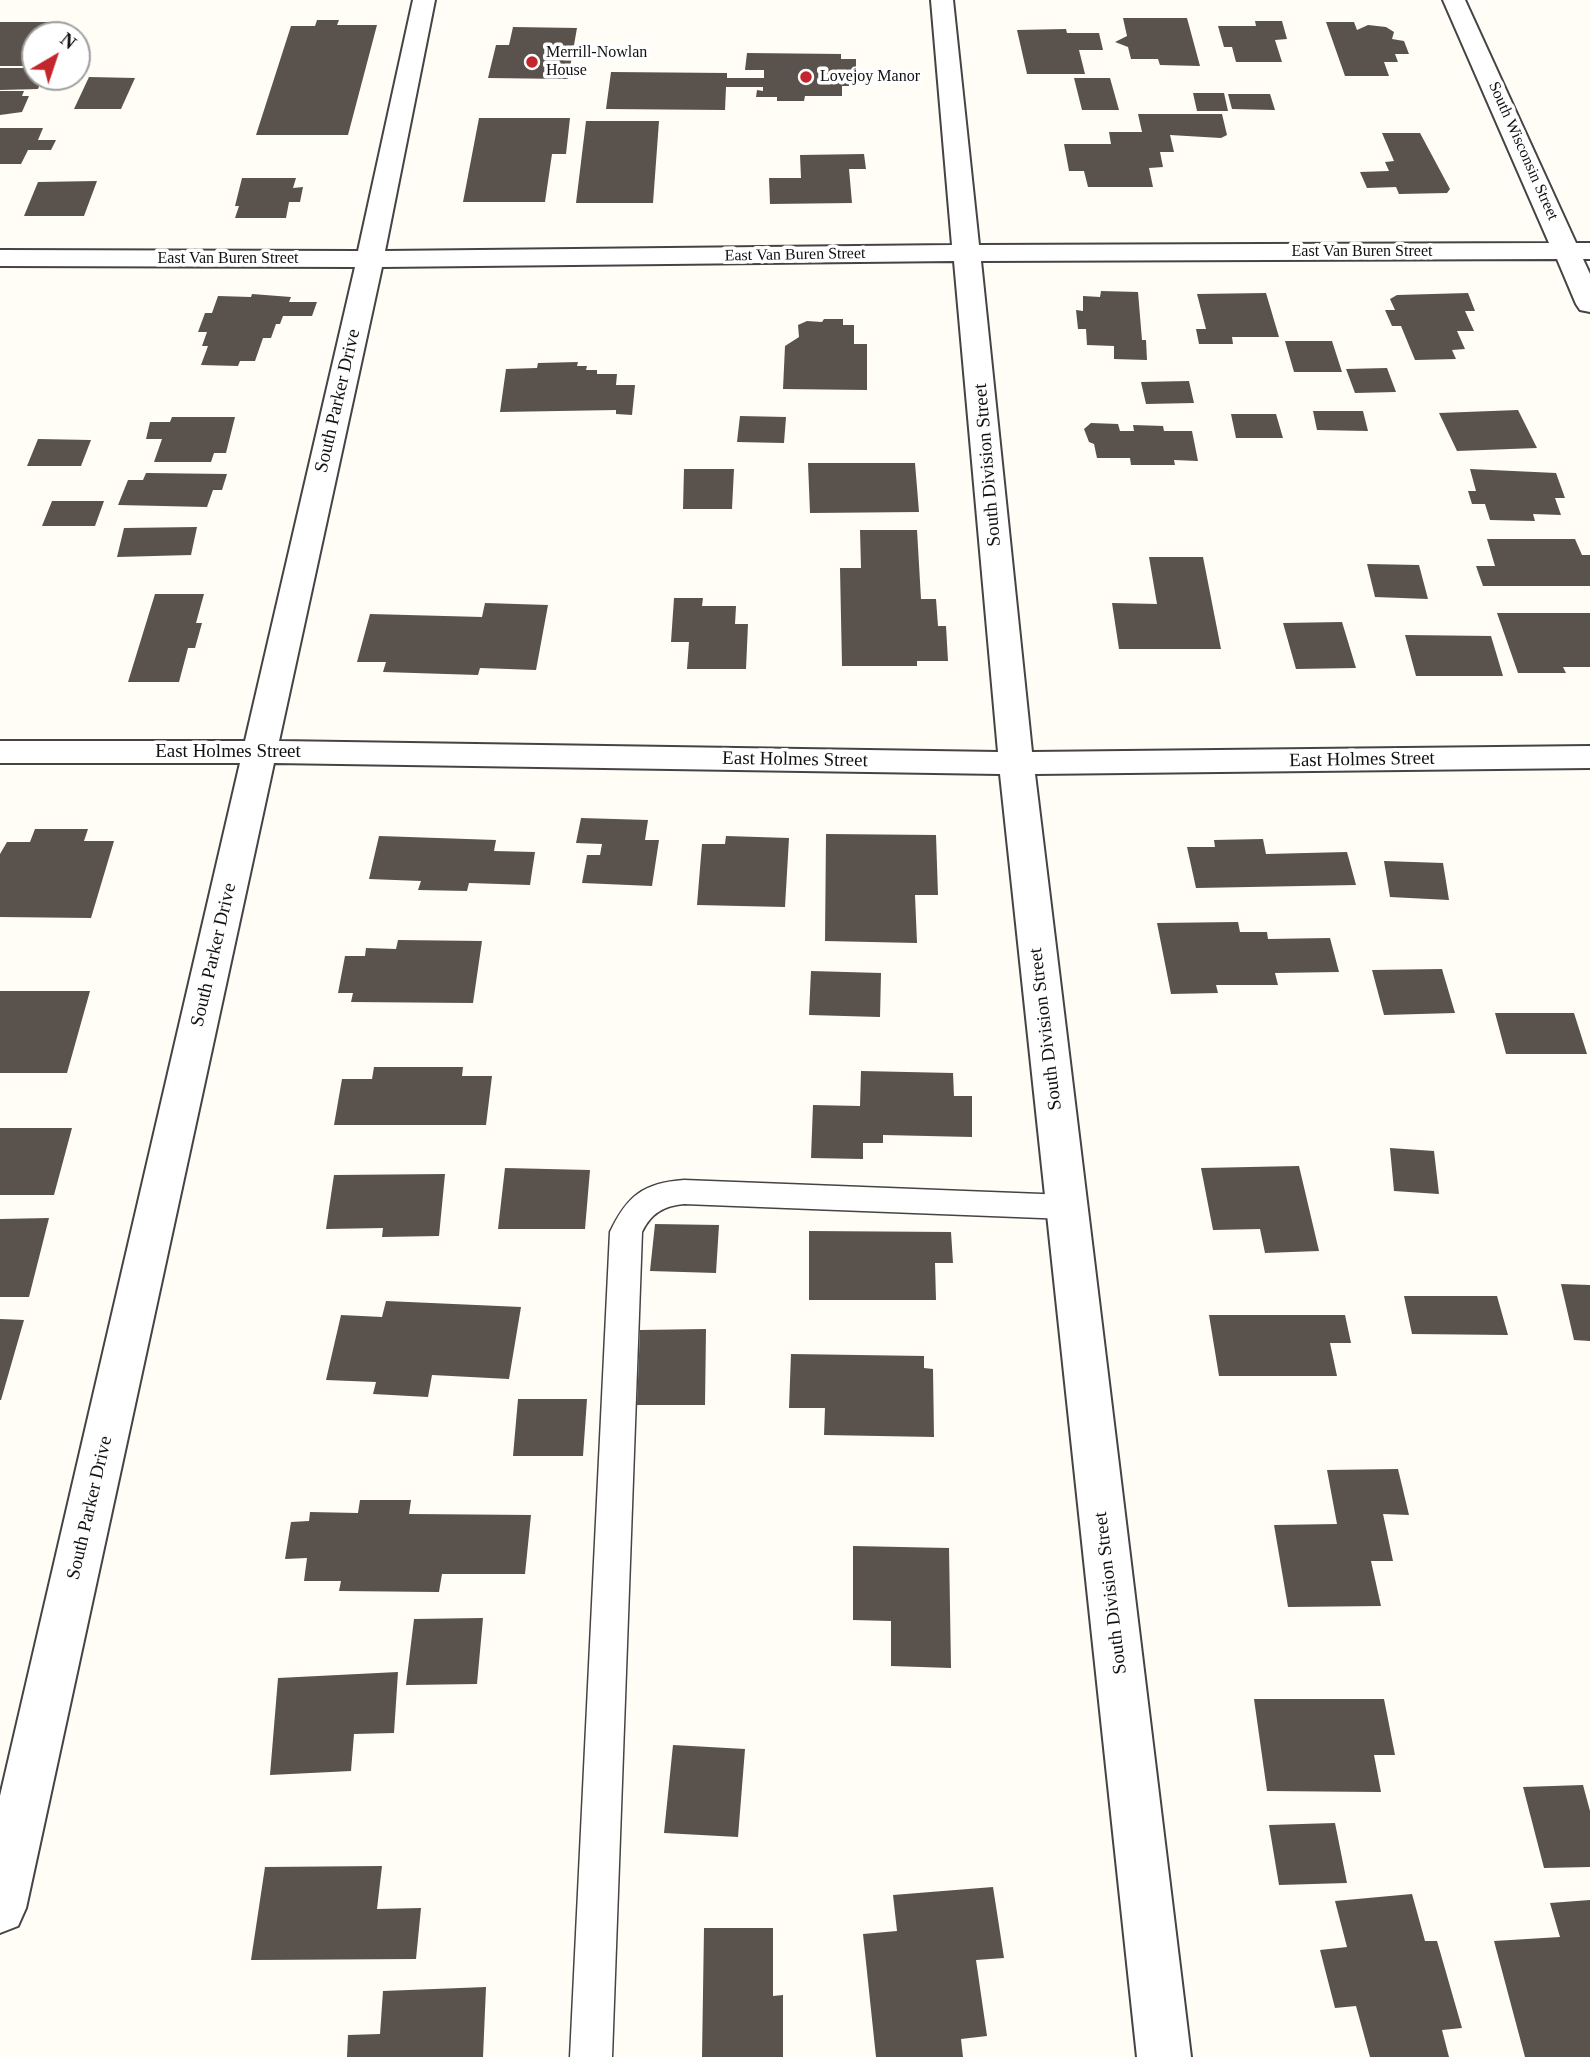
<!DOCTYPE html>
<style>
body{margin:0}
#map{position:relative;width:1590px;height:2057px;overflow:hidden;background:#fffdf5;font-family:"Times New Roman",serif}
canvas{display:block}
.north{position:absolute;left:21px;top:21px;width:70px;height:70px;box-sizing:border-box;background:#fff;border:2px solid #a0a0a0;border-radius:50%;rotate:39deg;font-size:19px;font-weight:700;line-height:28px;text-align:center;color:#111}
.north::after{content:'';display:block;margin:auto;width:24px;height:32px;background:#c4262e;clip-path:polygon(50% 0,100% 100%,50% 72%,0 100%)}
</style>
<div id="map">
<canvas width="1590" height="2057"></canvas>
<div class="north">N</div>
</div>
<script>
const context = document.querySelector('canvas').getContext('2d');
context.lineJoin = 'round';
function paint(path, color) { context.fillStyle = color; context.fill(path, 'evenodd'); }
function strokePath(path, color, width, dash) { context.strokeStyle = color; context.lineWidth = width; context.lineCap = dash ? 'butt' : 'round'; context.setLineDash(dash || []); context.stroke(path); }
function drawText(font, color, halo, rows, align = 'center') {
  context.font = font + ' "Times New Roman",serif'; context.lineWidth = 7; context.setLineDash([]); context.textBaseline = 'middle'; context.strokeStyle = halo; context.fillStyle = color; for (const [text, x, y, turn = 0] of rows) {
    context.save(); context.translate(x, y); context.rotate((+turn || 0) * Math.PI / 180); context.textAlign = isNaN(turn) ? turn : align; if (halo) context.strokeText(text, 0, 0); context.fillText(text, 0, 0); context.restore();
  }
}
paint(new Path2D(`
 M1123,18H1187L1200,66L1160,65L1158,59H1131L1128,47L1115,42L1127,36Z
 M317,20H339L337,25H377L348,135H256L291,26H315Z
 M1255,21H1282L1287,39L1275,40L1282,62H1236L1232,47H1224L1218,26H1256Z
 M0,22H61L55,35H35V66H0Z
 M1326,22H1354L1357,30L1368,25L1386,27L1394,32L1392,39L1404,41L1409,54H1395L1398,62H1384L1389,76H1345Z
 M513,27L577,28L568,79L488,78L496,45H509Z
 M1066,29L1067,33H1099L1103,50H1079L1085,74H1027L1017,30Z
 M747,53L841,54V59H856V76H849V86H842V96H805L804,101H777V97H756L757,90L763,91V87H726L725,110L606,109L611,72L727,73V78H764V70H745Z
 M0,68H35V77H43L38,89L0,90Z
 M89,77L135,78L121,109H74Z
 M1074,78H1110L1119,110H1082Z
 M0,91H24L22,96H29L22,112L0,115Z
 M1193,93H1224L1228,111H1197Z
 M1228,94H1270L1275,110L1232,109Z
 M1138,114H1222L1227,135L1221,138L1170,135L1174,152H1160L1163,167L1149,168L1153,187H1088L1084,171H1069L1064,144H1111L1109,132H1142Z
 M479,118H570L566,154H552L545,202H463Z
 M586,121H659L653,203H576Z
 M0,128H43L38,140H56L51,150H28L21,164H0Z
 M1382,133H1420L1450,189L1447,193L1399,194L1396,187L1367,188L1360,172L1389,171L1385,162L1394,161Z
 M864,154L866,169H849L852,203L770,204L769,178H801L800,155Z
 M242,178H296L293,188L303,187L300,202H289L286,218H235L239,206H235Z
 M97,181L84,216H24L38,182Z
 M1101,291L1138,292L1142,340H1146L1147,360L1114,359V346L1087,345L1086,329H1078L1076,310L1083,311V296L1100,297Z
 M1266,293L1279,337H1232L1233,344H1199L1196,329H1206L1197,294Z
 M1468,293L1475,311H1465L1474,331H1457L1465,349L1452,350L1456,359L1415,360L1401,326H1392L1385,310H1395L1390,299L1397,295Z
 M252,294L291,297L289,302H317L312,316H283L280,324H276L271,338H263L255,361H240L238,366L201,365L208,346H202L207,332H198L205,313H212L218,296L251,297Z
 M824,319H843V325H854V344H867V390L783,389L785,346L799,337L798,325L807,321L822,322Z
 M1285,341H1332L1342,372H1294Z
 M578,362L577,366H587L586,370H597V374H617L616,385H635L632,415L616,414V410L500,412L506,369L537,368L538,363Z
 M1387,368L1396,392L1355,393L1346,369Z
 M1189,381L1194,403L1146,404L1141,382Z
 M1518,410L1537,448L1457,451L1439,413Z
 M1313,411H1363L1368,431L1317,430Z
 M1231,414H1276L1283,438H1236Z
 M740,416L786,417L784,443L737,442Z
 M172,417H235L226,453H214L211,462H154L162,439H146L150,422H170Z
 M1091,423L1118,424L1120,431H1134L1133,425L1163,426L1164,431H1192L1198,461L1174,460L1175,465H1131L1130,458H1097L1094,444L1089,442L1084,429Z
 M38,439L91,440L81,466H27Z
 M808,463H915L919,512L810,513Z
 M684,469H734L732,509H683Z
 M1470,469L1556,473L1565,498H1555L1561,515L1533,514L1535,521L1490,520L1485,504H1472L1468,491H1476Z
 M146,473L227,474L222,490H213L207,507L118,505L128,480H143Z
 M52,501H104L95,526H42Z
 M197,527L191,555L117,557L124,528Z
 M860,530H917L921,599H936L938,626H946L948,661H917V666H842L840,568H861Z
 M1487,539H1575L1582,555H1590V586H1483L1476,566H1495Z
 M1149,557H1203L1221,649H1119L1112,603L1157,604Z
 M1367,564L1419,565L1428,599L1375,597Z
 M155,594H204L196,623H202L195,648H188L179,682H128Z
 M674,598H703L702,606H736L735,624H748L746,669H687L689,642H671Z
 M485,603L548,605L536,670L480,668L478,675L383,672L386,662H357L370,614L482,617Z
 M1497,613H1590V667H1563L1566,673H1518Z
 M1342,622L1356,668L1296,669L1283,623Z
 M1405,635L1491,636L1503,676H1416Z
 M581,818L648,820L645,840H659L652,886L582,883L587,855H600L602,844L576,843Z
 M35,829H88L84,841H114L91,918L0,917V854L7,842H30Z
 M826,834L936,835L938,895H915L917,943L825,941Z
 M379,836L496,840L494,851L535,852L530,885L469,883L467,891L418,890L421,881L369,879Z
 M726,836L789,838L785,907L697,905L702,844H725Z
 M1263,839L1266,854L1347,852L1356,885L1196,888L1187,847H1215L1214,840Z
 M1384,861L1443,863L1449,900L1390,897Z
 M1238,922L1240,932H1267L1268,939L1330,938L1339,972L1275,973L1278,985H1216L1218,993L1171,994L1157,923Z
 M398,940L482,941L473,1003L351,1002L353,993H338L345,956H365L366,948L396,949Z
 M1442,969L1455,1013L1384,1015L1372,970Z
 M811,971L881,973L880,1017L809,1015Z
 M0,991H90L67,1073H0Z
 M1495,1013H1574L1587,1054H1506Z
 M374,1067H463L462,1076H492L486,1125H334L342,1079H372Z
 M861,1071L953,1073L954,1096H972V1137L883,1135V1143H863V1159L811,1158L813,1105L860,1106Z
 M0,1128H72L54,1195H0Z
 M1390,1148L1434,1151L1439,1194L1394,1191Z
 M1299,1166L1319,1251L1265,1253L1260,1229L1213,1230L1201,1168Z
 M505,1168L590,1170L585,1229H498Z
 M445,1174L439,1236L382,1237L383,1228L326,1229L334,1175Z
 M49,1218L29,1297H0V1219Z
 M655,1224L719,1225L716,1273L650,1271Z
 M809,1231L951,1232L953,1263H935L936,1300H809Z
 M1561,1284L1590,1285V1341L1574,1340Z
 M1404,1296H1497L1508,1335L1412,1334Z
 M386,1301L521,1307L509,1379L432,1375L428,1397L373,1394L376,1382L326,1380L341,1315L382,1317Z
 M1209,1315H1345L1351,1343H1330L1337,1376H1219Z
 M0,1319L24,1320L1,1400H0Z
 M706,1329L705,1405H637L640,1330Z
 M791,1354L924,1356V1368L933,1369L934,1437L824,1435L825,1408H789Z
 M518,1399H587L583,1456H513Z
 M1398,1469L1409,1515L1383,1514L1393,1561H1371L1381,1606L1288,1607L1274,1525L1337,1524L1327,1470Z
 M360,1500H411L409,1514L531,1515L525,1574H442L439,1592L339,1591L341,1581H304L307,1558L285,1559L291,1522L309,1521L310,1512L358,1513Z
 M853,1546L949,1548L951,1668L891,1666V1621L853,1620Z
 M483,1618L477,1684L406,1685L414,1619Z
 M398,1672L394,1733L354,1734L351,1771L270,1775L278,1678Z
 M1254,1699H1384L1395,1755H1374L1381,1792L1267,1791Z
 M673,1745L745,1749L738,1837L664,1833Z
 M1583,1785L1590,1811V1867L1544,1868L1523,1787Z
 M1335,1823L1347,1883L1279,1885L1269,1825Z
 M382,1866L377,1909L421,1908L416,1959L251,1960L265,1867Z
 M993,1887L1004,1958L976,1960L987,2036L961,2039L963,2057H876L863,1934L897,1931L893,1895Z
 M1412,1894L1425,1941H1437L1462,2028L1442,2030L1449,2057H1370L1356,2006L1335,2008L1320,1950L1347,1947L1335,1901Z
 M1590,1900V2057H1525L1494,1941L1560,1937L1550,1903Z
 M704,1928H773V1996L783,1995V2057H702Z
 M486,1987L483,2057H347L348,2035L380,2034L383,1991Z`), '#5a524d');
const service = new Path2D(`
 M684,1180L1067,1195L1078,1198L1083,1207L1078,1216L1067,1219L684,1204C664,1206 651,1213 642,1232L612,2057H570L610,1232C627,1196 643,1183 684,1180Z`);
const minor = new Path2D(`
 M413,0H435L385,251L952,245L931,0H953L979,245L1549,243L1443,0H1465L1576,243H1590V259H1583L1590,274V312L1580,310L1576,304L1557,259L981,261L1032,752L1590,746V768L1035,774L1191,2057H1137L1000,774L274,763L26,1908L18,1926L0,1933V1796L240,763H0V741H245L355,267L0,266V250L358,251ZM954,261L998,752L279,741L382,267Z`);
strokePath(service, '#444', 3);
strokePath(minor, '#444', 4);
paint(service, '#fff');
paint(minor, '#fff');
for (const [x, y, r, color] of [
 [532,62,7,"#c4262e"],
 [806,77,7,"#c4262e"]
]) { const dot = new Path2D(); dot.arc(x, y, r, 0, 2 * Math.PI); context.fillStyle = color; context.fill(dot); strokePath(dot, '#fff', 2.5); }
drawText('16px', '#111', '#fff', [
 ["Merrill-Nowlan",546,53],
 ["House",546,71],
 ["Lovejoy Manor",820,77]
], 'left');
drawText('16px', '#111', '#fff', [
 ["South Wisconsin Street",1523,151,66],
 ["East Van Buren Street",1362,252],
 ["East Van Buren Street",795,255,-1],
 ["East Van Buren Street",228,259]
]);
drawText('19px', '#111', '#fff', [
 ["South Parker Drive",338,401,-77],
 ["South Division Street",988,465,-95],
 ["East Holmes Street",228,752],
 ["East Holmes Street",795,760,1],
 ["East Holmes Street",1362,760,-1],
 ["South Parker Drive",214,955,-77],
 ["South Division Street",1046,1029,-97],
 ["South Parker Drive",90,1508,-77],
 ["South Division Street",1111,1593,-97]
]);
</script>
